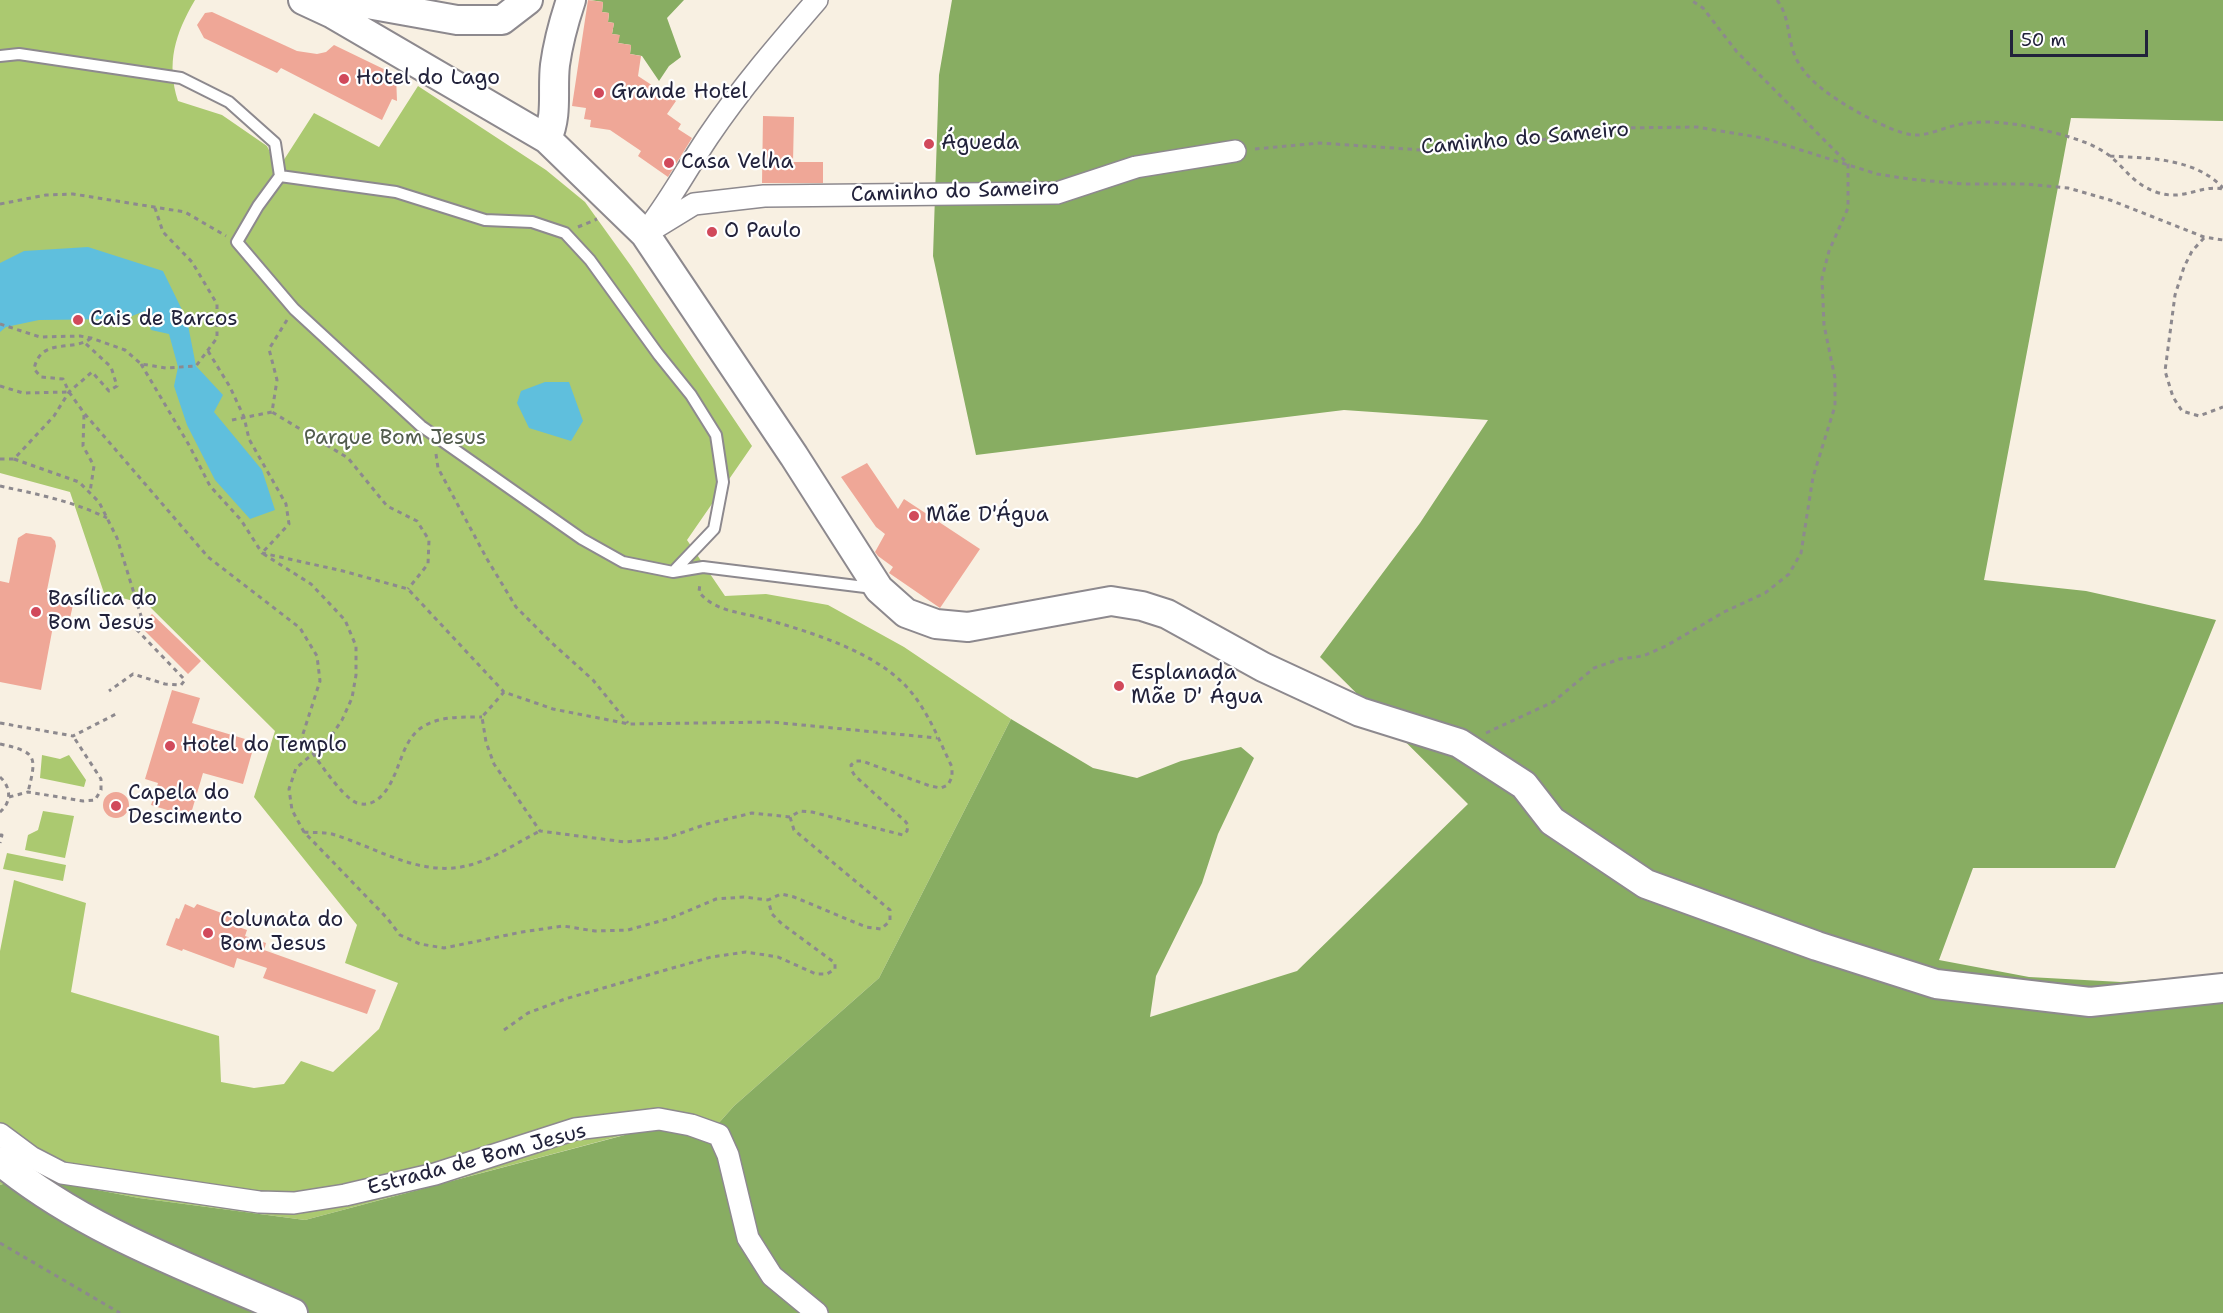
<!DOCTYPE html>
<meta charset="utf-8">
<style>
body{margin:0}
#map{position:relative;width:2223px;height:1313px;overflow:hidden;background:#f8f0e2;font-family:"Shantell Sans",sans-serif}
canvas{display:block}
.scale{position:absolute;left:2010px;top:30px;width:138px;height:27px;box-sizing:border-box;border:3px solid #22223b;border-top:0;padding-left:8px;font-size:18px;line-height:21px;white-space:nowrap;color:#22223b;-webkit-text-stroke:4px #fff;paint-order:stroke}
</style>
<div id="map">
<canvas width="2223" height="1313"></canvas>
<div class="scale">50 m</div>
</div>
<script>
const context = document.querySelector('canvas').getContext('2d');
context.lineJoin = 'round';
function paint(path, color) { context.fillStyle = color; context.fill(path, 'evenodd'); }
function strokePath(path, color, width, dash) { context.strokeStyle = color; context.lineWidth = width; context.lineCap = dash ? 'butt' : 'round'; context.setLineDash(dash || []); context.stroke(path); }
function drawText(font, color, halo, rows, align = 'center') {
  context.font = font + ' "Shantell Sans",sans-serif'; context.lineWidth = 4.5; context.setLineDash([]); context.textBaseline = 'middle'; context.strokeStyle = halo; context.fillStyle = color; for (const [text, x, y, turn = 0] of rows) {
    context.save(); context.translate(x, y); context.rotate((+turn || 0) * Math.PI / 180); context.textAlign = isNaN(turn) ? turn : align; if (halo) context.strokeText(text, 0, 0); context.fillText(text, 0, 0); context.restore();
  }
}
paint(new Path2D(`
 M0,0H195C175,34 166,63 178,101L222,115L267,146L278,169L314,113L379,147L418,86L546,170L585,202L631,266L752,446L687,540L725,596L766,594L828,605L904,647L1011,719L879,978L734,1106L708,1135L650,1128L305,1220L139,1198L77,1186L34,1173L0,1185V951L14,880L86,903L71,992L219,1036L221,1082L254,1088L284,1084L301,1061L333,1072L379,1029L398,983L345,963L357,925L254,797L275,731L148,605L104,593L70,492L0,473Z
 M42,755L60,759L69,755L86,780L84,787L40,778Z
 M43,811L74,816L65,858L25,850L28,835L38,830Z
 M7,853L66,865L63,881L3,869Z`), '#abc970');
paint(new Path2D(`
 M590,0H684L667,18L681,57L669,66L659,81L642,56L630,54L631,45L618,43L619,35L612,34L614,23L608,22L609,13L602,12L603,2Z
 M952,0H2223V121L2071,118L1984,580L2086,591L2216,620L2115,868H1973L1939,960L2029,977L2121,982L2223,974V1313H0V1185L34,1173L77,1186L139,1198L305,1220L651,1128L708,1135L734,1106L879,978L1011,719L1093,768L1137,778L1181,761L1241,747L1254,758L1218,834L1202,883L1156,976L1150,1017L1297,971L1468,804L1320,657L1420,523L1488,420L1344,410L976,455L933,256L939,75Z`), '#88ad62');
paint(new Path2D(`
 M88,247L163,271L187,320L196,366L223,395L214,412L262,470L275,510L250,519L215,480L187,425L174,386L178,367L169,334L151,330L145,311L124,319L39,320L6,327L0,332V263L24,251Z
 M545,382H569L583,421L571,441L529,428L517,403L521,391Z`), '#5fbfdd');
paint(new Path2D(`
 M588,0L603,2L602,12L609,13L608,22L614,23L612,34L620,35L618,43L631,45L630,54L641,56L638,76L676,101L667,114L681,124L678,129L692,138L668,177L638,156L641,151L610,130L590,127L591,120L584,119L586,108L572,106Z
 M212,12L297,51L317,54L326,52L334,45L396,75L397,101L392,99L382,120L281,68L277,73L204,38L197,25L205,13Z
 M763,116L794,117L793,162H823V183H762Z
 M867,463L898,509L904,499L980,549L940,608L889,573L893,567L878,556L875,552L885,534L876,527L841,477Z
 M26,533L51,537L55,541L56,546L47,590L60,593L59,596L68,598L73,605L70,618L63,623L54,621L41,690L0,682V581L9,583L18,538Z
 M152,614L201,661L188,674L140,626Z
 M172,690L200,698L192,723L255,742L243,784L203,773L190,817L151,805L158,783L145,779Z
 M103 805a13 13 0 1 1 26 0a13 13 0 1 1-26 0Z
 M185,904L194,908L197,904L238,919L236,926L247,930L245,936L266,943L264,950L376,990L367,1014L263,978L267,968L237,958L234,968L183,949L182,951L166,945L176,918L179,919Z`), '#efa797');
const service = new Path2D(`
 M0,56L19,54L181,78L229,102L275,143L280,176L258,206L237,242L294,309L421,426L582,539L623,562L673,572L703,567L873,588
 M280,176L396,192L485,220L532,222L565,233L590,260L658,354L691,395L716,435L723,482L714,529L673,572`);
const minor = new Path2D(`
 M650,226C672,197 688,167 708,137C741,88 779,44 817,0
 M645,234L694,204L764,196L1057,193L1136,167L1235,151
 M0,1134L31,1157L62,1173L259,1202L294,1203L345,1195L435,1174L575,1129L659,1119L691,1125L719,1135L728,1155L748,1238L772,1276L817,1313`);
const secondary = new Path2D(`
 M303,0L331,13L547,139L645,234L794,456L879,589L906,613L936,624L968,627L1111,601L1142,606L1167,614L1263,667L1360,712L1459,743L1524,785L1552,821L1646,884L1817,946L1936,984L2090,1002L2223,988
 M331,13L341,3H362L457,20H502L528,0
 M547,139C558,114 552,91 555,65C558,43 564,21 571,0
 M0,1161C85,1231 193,1269 293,1313`);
strokePath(service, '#8d898e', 14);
strokePath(minor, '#8d898e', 24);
strokePath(secondary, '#8d898e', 32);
strokePath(new Path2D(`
 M1777,0C1790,17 1787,37 1795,56C1800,68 1810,79 1820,87C1837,102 1891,133 1913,135C1928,136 1942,128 1957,125C1984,119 2016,123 2043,130C2064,135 2092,142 2110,156C2128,171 2132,183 2156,192C2184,202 2200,184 2223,189
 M1255,149L1320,143L1436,151L1533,141L1620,128L1697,127L1763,138L1877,174L1909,179L1963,184H2025L2068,188L2110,200L2204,237L2223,240
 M2110,156C2147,158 2196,158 2223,188
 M0,204L46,195L73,194L185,212L226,236
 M578,227L597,219
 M2204,238L2192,251L2184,267L2175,295L2165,371L2173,397L2182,411L2199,416L2223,407
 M287,320L269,349L277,380L272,412L348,458L387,506L417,521L429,540L428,564L408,589
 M0,324L40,337L80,336L91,338L125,350L141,364L166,368L196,366L217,338V304L192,262L163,232L155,208
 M91,338C73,353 41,336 34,369L41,377L63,379L69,392L84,413L208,557L300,628L317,656L320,681L302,737C312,752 341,797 357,803C376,809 388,790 394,776C401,761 404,744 417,731C434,716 460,717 482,717
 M208,351L230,387L244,417L249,439L286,504L289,524L262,553L311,584L345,620L356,646V675L352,698L342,720L327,742L296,768L289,789L292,810L304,832L387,918L400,935L420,944L444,948L522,932L563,926L595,931L628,930L671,918L716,899L744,897L768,900
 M141,364L189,445L210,486L241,520L262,553L343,571L408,589L504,692
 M0,386L23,393L69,392
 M84,415L83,446L94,466L90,492
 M232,420L272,412
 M436,454L438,468L487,559L516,607L552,643L593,680L628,723
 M0,459H14L54,416L69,392L92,372L109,391L117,386L111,367L85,343
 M14,459L79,482L99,502L117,538L141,616L136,622L137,630L185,680L181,685L165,684L133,674L109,691
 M0,486C36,494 73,501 107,518
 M0,723L73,736L118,713
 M1486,733L1553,702L1594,668L1620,659L1643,656L1666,646L1724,612L1765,593L1789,574L1801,553L1813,477L1835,406V378L1824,325L1822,278L1829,251L1848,208V164L1737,52L1703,8L1691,0
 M0,744C37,752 37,756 28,792
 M0,777C11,787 12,802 0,812
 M9,797L28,792L83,801L95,800L101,790V779L73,736
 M790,817L752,813L707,824L666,838L625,842L540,831L494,764L486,742L482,717L504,692L553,709L629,724L771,722L937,738
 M304,832C313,833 323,832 332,834C373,846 416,875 461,867C490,862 514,844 540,831
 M0,835H2L0,843
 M504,1030L528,1013L565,999L711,957L746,952L778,957L816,974H827L835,969V963L782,924L772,914L768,900L781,894L794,897L866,927L881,929L890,921V910L794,830L790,817L800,811L812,812L903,835L907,831L908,825L905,821L855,776L852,771L851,765L856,761H862L930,786L941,788L948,785L952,777V767C938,738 926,706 903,683C868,649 807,631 761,618C739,612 714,611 699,592L700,583
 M0,1243L120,1313`), '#8d898e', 3, [4.5, 4.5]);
strokePath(service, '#fff', 10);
strokePath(minor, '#fff', 21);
strokePath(secondary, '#fff', 28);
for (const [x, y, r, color] of [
 [344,79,6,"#d1495b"],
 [599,93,6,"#d1495b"],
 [929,144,6,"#d1495b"],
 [669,163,6,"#d1495b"],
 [712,232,6,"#d1495b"],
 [78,320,6,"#d1495b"],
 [914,516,6,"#d1495b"],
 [36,612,6,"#d1495b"],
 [1119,686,6,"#d1495b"],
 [170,746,6,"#d1495b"],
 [116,806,6,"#d1495b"],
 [208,933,6,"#d1495b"]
]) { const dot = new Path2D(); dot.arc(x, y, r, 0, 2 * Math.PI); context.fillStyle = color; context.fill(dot); strokePath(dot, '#fff', 2); }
drawText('21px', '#22223b', '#fff', [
 ["Hotel do Lago",356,79],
 ["Grande Hotel",611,93],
 ["Águeda",941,144],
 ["Casa Velha",681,163],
 ["O Paulo",724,232],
 ["Cais de Barcos",90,320],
 ["Mãe D'Água",926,516],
 ["Basílica do",48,600],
 ["Bom Jesus",48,624],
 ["Esplanada",1131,674],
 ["Mãe D' Água",1131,698],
 ["Hotel do Templo",182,746],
 ["Capela do",128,794],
 ["Descimento",128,818],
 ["Colunata do",220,921],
 ["Bom Jesus",220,945]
], 'left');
drawText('21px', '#22223b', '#fff', [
 ["Caminho do Sameiro",1525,139,-5],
 ["Caminho do Sameiro",955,192,-2],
 ["Estrada de Bom Jesus",477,1160,-15]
]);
drawText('21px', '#525c4e', '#fff', [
 ["Parque Bom Jesus",395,439]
]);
</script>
